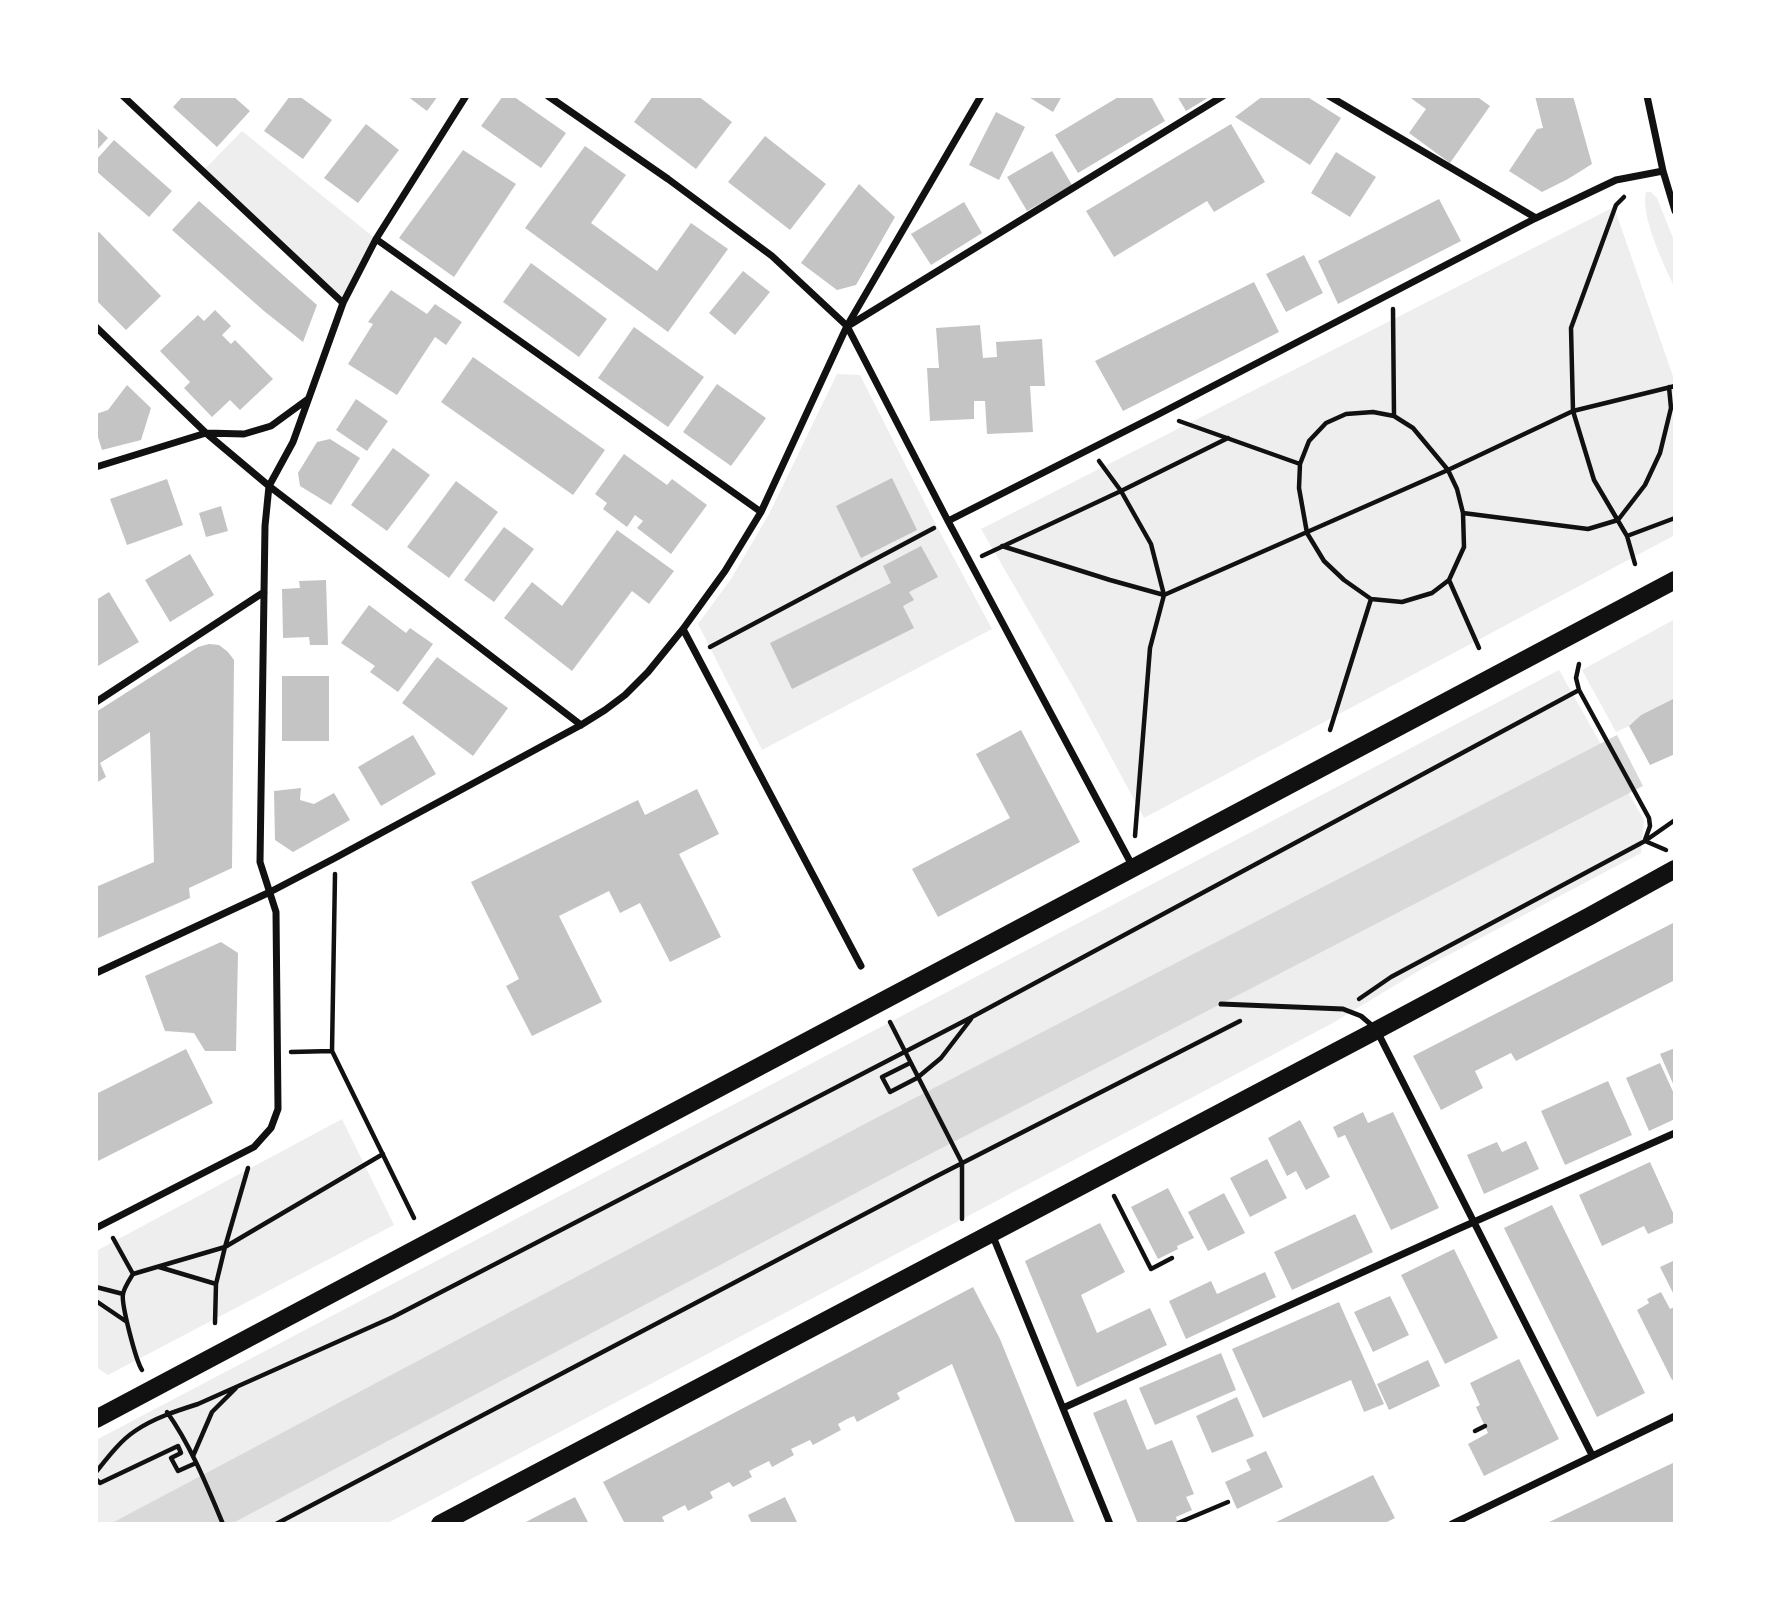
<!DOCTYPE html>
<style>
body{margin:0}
#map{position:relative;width:1771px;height:1620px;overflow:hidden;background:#fff;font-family:"Source Sans 3",sans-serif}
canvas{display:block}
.frame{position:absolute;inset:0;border:98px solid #fff;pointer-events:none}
</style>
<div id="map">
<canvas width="1771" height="1620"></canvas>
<div class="frame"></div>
</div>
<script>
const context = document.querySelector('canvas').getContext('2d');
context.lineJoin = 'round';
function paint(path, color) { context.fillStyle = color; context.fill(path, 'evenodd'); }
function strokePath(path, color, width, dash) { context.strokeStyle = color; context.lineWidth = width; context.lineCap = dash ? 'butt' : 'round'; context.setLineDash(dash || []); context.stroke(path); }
paint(new Path2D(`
 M242,131L376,239L343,303L203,171Z
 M1646,192H1651L1657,198L1675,243V288C1664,266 1640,215 1646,192Z
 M1614,207L1675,382V535L1144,818L1076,692L981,529Z
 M837,374L860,375L934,521L992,629L762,750L698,624L731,579L769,514Z
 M1675,619V698L1641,715L1629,726L1616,732L1582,670Z
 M1559,670L1644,820L1641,853L1422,969L1331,1024L386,1524H96V1440Z
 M342,1119L394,1225L108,1375L96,1367V1251Z`), '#eee');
paint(new Path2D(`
 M1617,735L1643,786L905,1167L231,1524H110L878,1117Z`), '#d9d9d9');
paint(new Path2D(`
 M183,96H233L250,111L217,147L173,107Z
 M290,96H299L332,120L303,159L264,131Z
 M407,96H438L427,111Z
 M503,96H513L566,133L541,168L481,126Z
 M653,96H698L732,122L696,169L634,122Z
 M1027,96H1062L1053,112Z
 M1120,96H1151L1165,121L1078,173L1055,135Z
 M1177,96H1211L1186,111Z
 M1263,96H1306L1341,118L1310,165L1235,117Z
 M1408,96H1476L1490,106L1450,163L1409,133L1426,109Z
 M1535,96H1573L1592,164L1568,179L1542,192L1509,171L1537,129L1543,128Z
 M996,112L1025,127L999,180L969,165Z
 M366,124L399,150L358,203L324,178Z
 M1231,124L1265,182L1214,212L1207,201L1114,257L1086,211Z
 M96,127L108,138L96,151Z
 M765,136L826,184L790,230L728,182Z
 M114,140L172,191L149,217L96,171V160Z
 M585,146L626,175L591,223L657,271L691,223L728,249L668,332L525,228Z
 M463,150L516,184L454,277L399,238Z
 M1052,151L1072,185L1027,211L1007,177Z
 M1336,152L1376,177L1350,217L1311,193Z
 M859,184L895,217L856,285L837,290L801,263Z
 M1439,199L1461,241L1338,304L1318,261Z
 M199,201L317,305L303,342L264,311L172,230Z
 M964,202L982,233L931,265L911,234Z
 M99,232L161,296L126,330L96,300V234Z
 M1304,255L1323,293L1286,312L1266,274Z
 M531,263L607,319L579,357L503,302Z
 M743,271L770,292L735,335L709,313Z
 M1254,282L1279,332L1123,411L1095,361Z
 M391,290L427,314L435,304L462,322L446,345L435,337L397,395L348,364L373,324L368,322Z
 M215,310L231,326L222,335L231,344L235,340L273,379L240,410L230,400L212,417L184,388L190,382L160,351L198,315L204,321Z
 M980,325L983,358L997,357L996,342L1042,339L1045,386H1030L1033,432L987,434L985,401H974V419L930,421L927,368H939L936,328Z
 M634,327L704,377L668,427L598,378Z
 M473,357L605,450L573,495L441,402Z
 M717,384L766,418L731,466L683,432Z
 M127,385L151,408L141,440L102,450L96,431V414L108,410Z
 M356,399L388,421L367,451L336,430Z
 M330,439L360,458L331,505L300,486L298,473L317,442Z
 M393,448L430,475L387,531L351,505Z
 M624,454L667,485L672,479L707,505L671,554L637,528L643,521L635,515L627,527L603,509L607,503L595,494Z
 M892,478L917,530L861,558L836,506Z
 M167,479L183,525L127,545L110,499Z
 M456,481L498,512L449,578L407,547Z
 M221,506L228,531L206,537L199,513Z
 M504,527L534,549L494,602L464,580Z
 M617,530L674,571L649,604L632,591L572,671L504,618L532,582L562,606Z
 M921,546L938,577L909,592L914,600L903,606L914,628L792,689L770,643L891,583L883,566Z
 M190,554L214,595L170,622L145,580Z
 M326,580L328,645H310L309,637L283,638L282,589L300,588L299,581Z
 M109,592L139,642L98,666L96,600Z
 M369,605L406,633L410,628L433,644L398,692L370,672L375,666L341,643Z
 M209,644L219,645L228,652L234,660L232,868L189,888L190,898L96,939V887L154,862L150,732L100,763L106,777L96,783V712L198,647Z
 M437,657L508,708L473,756L402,703Z
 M282,676H329V741H282Z
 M1675,698V754L1650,765L1629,726L1641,715Z
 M1021,730L1080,842L938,917L912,869L1010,818L976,754Z
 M413,735L436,774L381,806L358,767Z
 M301,788L300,800L314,804L334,793L350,820L293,852L275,840L274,791Z
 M697,789L719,834L679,854L721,937L670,962L640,903L620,913L609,891L559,916L602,1002L532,1036L506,986L519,979L471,882L638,800L645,815Z
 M1675,922V980L1516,1061L1511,1053L1475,1071L1483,1088L1441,1110L1413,1056Z
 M221,942L238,953L236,1051H205L194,1033L165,1031L145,976Z
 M1675,1048V1088L1660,1054Z
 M186,1049L213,1103L98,1161L96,1158V1094Z
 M1660,1063L1675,1096V1119L1649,1131L1626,1078Z
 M1608,1081L1632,1135L1565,1165L1541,1111Z
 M1363,1112L1368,1123L1393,1112L1439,1208L1391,1230L1345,1135L1338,1138L1333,1127Z
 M1300,1120L1330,1177L1306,1190L1296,1171L1287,1176L1268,1138Z
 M1526,1141L1539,1169L1484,1194L1467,1155L1497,1142L1502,1152Z
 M1267,1159L1287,1198L1250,1217L1230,1178Z
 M1650,1162L1675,1217V1222L1648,1234L1644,1226L1602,1246L1579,1195Z
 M1168,1188L1194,1238L1177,1246L1178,1249L1158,1259L1131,1207Z
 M1224,1193L1245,1233L1208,1251L1188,1212Z
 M1552,1205L1645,1393L1597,1417L1504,1228Z
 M1355,1214L1373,1252L1292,1290L1274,1252Z
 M1100,1223L1125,1272L1081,1295L1097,1333L1150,1308L1167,1345L1077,1387L1025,1261Z
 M1454,1249L1498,1338L1445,1364L1401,1275Z
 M1675,1260V1297L1660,1267Z
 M1265,1272L1276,1297L1186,1339L1169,1301L1211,1281L1217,1294Z
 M973,1287L1000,1339L1075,1524H1016L952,1364L897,1393L900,1399L857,1422L854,1416L847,1419L838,1424L841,1430L813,1445L810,1440L791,1449L794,1455L772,1467L769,1461L749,1471L752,1477L733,1487L729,1482L710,1492L713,1498L688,1511L685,1505L662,1517L665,1523L663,1524H625L603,1482Z
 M1661,1292L1670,1309L1674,1307L1675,1309V1379L1672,1380L1637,1310L1649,1303L1647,1299Z
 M1390,1296L1409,1335L1373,1352L1354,1312Z
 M1339,1302L1384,1404L1364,1412L1351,1380L1263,1418L1232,1349Z
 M1221,1353L1236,1390L1155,1425L1139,1388Z
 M1519,1359L1559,1439L1484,1476L1468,1444L1488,1433L1476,1407L1480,1405L1470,1383Z
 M1428,1360L1440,1386L1389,1410L1377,1384Z
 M1237,1397L1254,1436L1212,1453L1196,1416Z
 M1126,1399L1147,1450L1172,1440L1194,1494L1186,1497L1192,1510L1176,1517L1178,1524H1138L1093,1413Z
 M1266,1451L1283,1487L1237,1509L1225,1482L1251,1470L1246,1460Z
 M1675,1462V1524H1545L1639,1479Z
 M1373,1475L1395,1518L1383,1524H1272Z
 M575,1497L589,1524H522L547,1511Z
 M785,1497L798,1524H752L748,1515Z`), '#c4c4c4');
strokePath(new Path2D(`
 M1624,197L1616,205L1571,328L1573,411L1594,480L1627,536L1635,564
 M1393,309L1394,416
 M1373,412L1394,416L1413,428L1448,470L1457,489L1463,513L1464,547L1449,580L1432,593L1402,602L1371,599L1344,580L1324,561L1307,533L1299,488L1300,464L1309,441L1326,423L1346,414Z
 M1179,421L1300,464
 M1099,461L1121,491L1151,544L1164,595L1150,648L1135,836
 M1463,513L1588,529L1618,520L1645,485L1660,453L1671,408L1669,387
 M1627,536L1675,518
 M1002,546L1110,580L1164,595L1448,470L1573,411L1675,386
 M982,556L1121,491L1228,438
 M1449,580L1479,648
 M710,647L934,528
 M1579,664L1576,678L1579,690L1649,818L1650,826L1645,840
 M1330,730L1371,599
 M1645,841L1666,850
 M335,874L332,1051L414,1218
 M1359,999L1391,977L1645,841L1675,820
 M890,1022L962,1163V1219
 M291,1052L332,1051
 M910,1063L882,1077L890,1092L917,1078L941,1058L971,1019
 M1114,1196L1151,1269L1172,1258
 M113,1238L133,1274
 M159,1267L216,1284
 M96,1287L123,1294
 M96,1301L127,1322
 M215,1323L216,1284L225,1247L248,1168
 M142,1370C136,1361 121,1304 123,1294C124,1288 130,1279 133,1274L225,1247L383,1154
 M167,1412C191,1446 207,1486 223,1524
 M1475,1431L1485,1426
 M193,1456L212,1412L236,1388
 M96,1472C108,1457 120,1441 135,1431C154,1418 176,1411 198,1404L393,1317L972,1017L1579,690
 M96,1479L100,1483L178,1446L181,1453L171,1458L178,1471L196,1463
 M1178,1523L1228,1502
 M276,1524L933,1178L1240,1021`), '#111', 4.5);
strokePath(new Path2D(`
 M1221,1004L1343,1009L1361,1016L1375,1028`), '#111', 5);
strokePath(new Path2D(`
 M123,96L343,303
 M548,96L668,179L772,256L847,326L948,521L1133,867
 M1329,96L1536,218
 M1647,96L1663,171L1675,211
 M376,239L761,512
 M848,326L1223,96
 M96,327L206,433L269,486L581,725
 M96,467L206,433L244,434L271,426L308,399
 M948,521L1159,414L1536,218L1616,180L1663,171
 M683,629L861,966
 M96,702L264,592
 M96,973L270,892L335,858L581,725L605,710L625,695L648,672L683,629L725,571L761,512L847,326L981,96
 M1377,1031L1592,1455
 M96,1228L254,1147L271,1128L278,1109L276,912L260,862L265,526L269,486L293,442L343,303L376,239L466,96
 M992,1234L1110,1524
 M1063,1408L1458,1229L1675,1133
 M1452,1524L1675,1416`), '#111', 7);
strokePath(new Path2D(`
 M96,1419L1675,580
 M440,1524L1377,1030L1590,916L1675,869`), '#111', 18);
</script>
